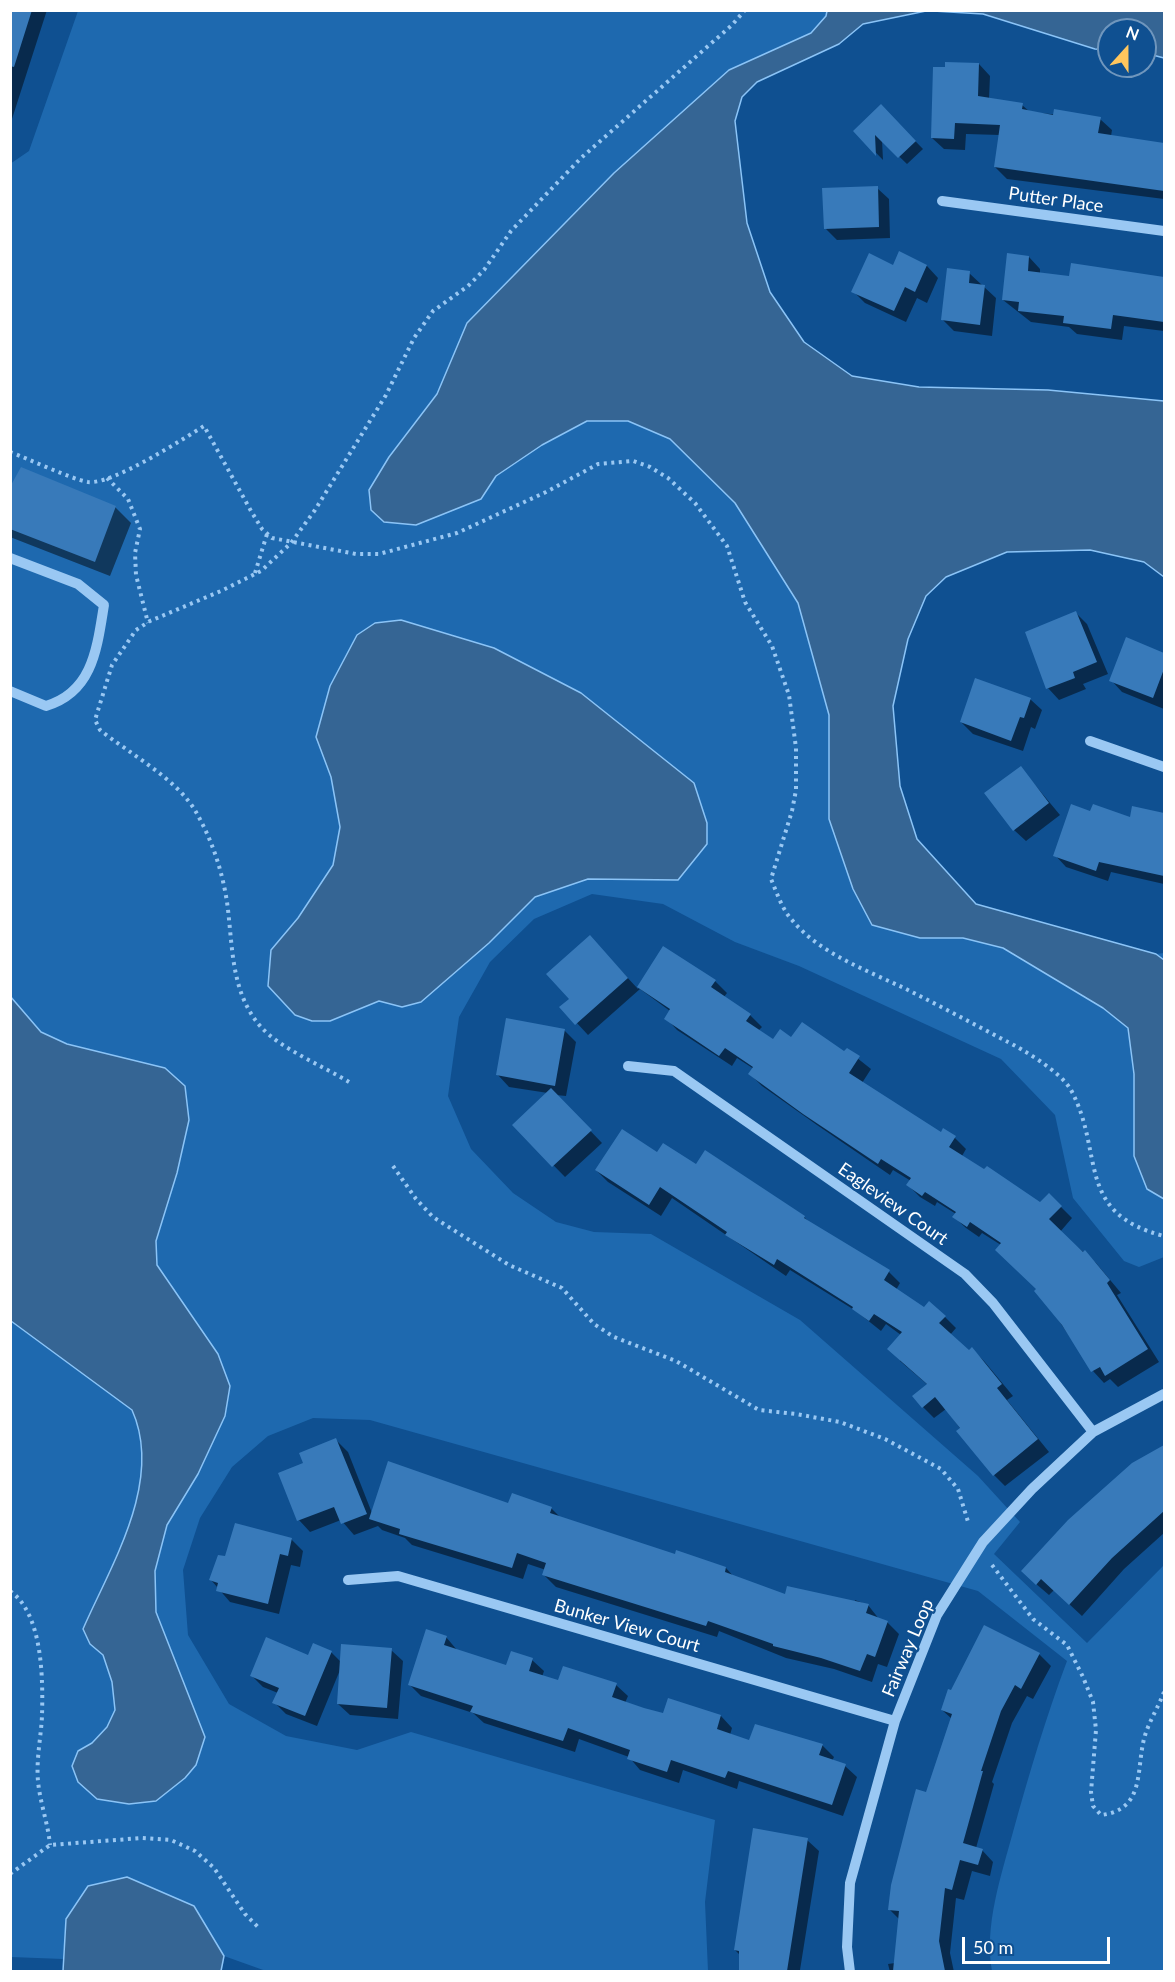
<!DOCTYPE html>
<style>
body{margin:0}
#map{position:relative;width:1175px;height:1982px;overflow:hidden;background:#0f5091;font-family:Lato,sans-serif}
canvas{display:block}
.frame{position:absolute;inset:0;border:12px solid #fff;pointer-events:none}
.north{position:absolute;left:1097px;top:18px;width:60px;height:60px;box-sizing:border-box;background:#0f5091;border:2px solid #6f96bd;border-radius:50%;rotate:21deg;font-size:16px;font-weight:700;line-height:24px;text-align:center;color:#fff}
.north::after{content:'';display:block;margin:auto;width:21px;height:27px;background:#ffc65d;clip-path:polygon(50% 0,100% 100%,50% 72%,0 100%)}
.scale{position:absolute;left:962px;top:1937px;width:148px;height:27px;box-sizing:border-box;border:3px solid #fff;border-top:0;padding-left:8px;font-size:18px;line-height:21px;white-space:nowrap;color:#fff;-webkit-text-stroke:4px #0f5091;paint-order:stroke}
</style>
<div id="map">
<canvas width="1175" height="1982"></canvas>
<div class="frame"></div>
<div class="north">N</div>
<div class="scale">50 m</div>
</div>
<script>
const context = document.querySelector('canvas').getContext('2d');
context.lineJoin = 'round';
function paint(path, color) { context.fillStyle = color; context.fill(path, 'evenodd'); }
function strokePath(path, color, width, dash) { context.strokeStyle = color; context.lineWidth = width; context.lineCap = dash ? 'butt' : 'round'; context.setLineDash(dash || []); context.stroke(path); }
function drawText(font, color, halo, rows, align = 'center') {
  context.font = font + ' Lato,sans-serif'; context.lineWidth = 4.5; context.setLineDash([]); context.textBaseline = 'middle'; context.strokeStyle = halo; context.fillStyle = color; for (const [text, x, y, turn = 0] of rows) {
    context.save(); context.translate(x, y); context.rotate((+turn || 0) * Math.PI / 180); context.textAlign = isNaN(turn) ? turn : align; if (halo) context.strokeText(text, 0, 0); context.fillText(text, 0, 0); context.restore();
  }
}
paint(new Path2D(`
 M78,11H926L863,24L839,44L757,82L742,97L735,121L747,223L770,292L803,342L852,376L919,387L1048,390L1164,401V577L1144,562L1090,550L1007,552L946,577L926,596L908,639L893,706L900,786L917,839L976,904L1156,954L1164,953V1257L1139,1267L1124,1261L1073,1198L1055,1115L1001,1059L799,966L735,942L663,904L592,894L534,919L490,962L459,1017L448,1096L471,1149L513,1193L556,1222L594,1232L651,1234L800,1320L978,1476L1020,1522L994,1554L1087,1643L1164,1565V1971H992C984,1926 1001,1876 1013,1832C1029,1774 1046,1717 1067,1661L978,1591L370,1420L313,1418L268,1436L232,1467L200,1518L183,1570L188,1635L229,1704L286,1736L357,1750L411,1732L715,1820L705,1902L708,1971H266L224,1956L194,1906L66,1919L63,1959L11,1957L10,164L29,151Z`), '#1e69af');
const water = new Path2D(`
 M827,11H926L863,24L839,44L757,82L742,97L735,121L747,223L770,292L804,342L852,376L919,387L1048,390L1164,401V577L1144,562L1090,550L1007,552L946,577L926,596L908,639L893,706L900,786L917,839L976,904L1156,954L1164,960V1199L1147,1189L1134,1156V1074L1128,1028L1103,1008L1003,948L963,938H920L872,925L853,889L829,819V715L798,603L735,503L670,439L628,421H587L542,445L496,476L481,499L416,525L384,522L371,510L369,490L389,457L437,394L467,323L614,173L729,70L811,33L826,16Z
 M933,11H1164V58L1145,53V30H1109V50L1095,49L983,14Z
 M401,620L494,648L581,693L694,783L707,823V844L678,880L588,879L535,897L489,943L421,1002L402,1007L379,1001L330,1021H312L295,1015L268,986L271,950L298,918L333,865L340,827L331,777L316,737L330,686L357,635L375,623Z
 M10,996L41,1032L67,1044L165,1068L185,1086L189,1120L177,1173L156,1241L157,1265L218,1354L230,1386L225,1416L198,1474L167,1525L155,1571L156,1612L205,1737L196,1765L185,1778L156,1801L129,1804L97,1799L78,1782L72,1766L78,1751L92,1743L107,1727L115,1710L112,1682L103,1655L90,1644L83,1629C111,1565 164,1481 132,1410L11,1321Z
 M127,1877L194,1906L224,1956L221,1971H63L66,1919L88,1886Z`);
paint(water, '#356594');
strokePath(water, '#8bc4f7', 1.5);
paint(new Path2D(`
 M10,10H47L11,122Z
 M979,64L990,76L989,99L1022,105L1030,112L1100,119L1112,130L1111,136L1164,144V138V199L1007,179L995,167L1000,135L966,134L965,150L944,149L932,138Z
 M881,106L923,149L907,164L882,140L883,160L855,131Z
 M877,188L889,199L890,238L837,240L826,229Z
 M1029,257L1040,269V274L1070,278L1072,265L1164,278V331L1124,326L1122,340L1077,334L1069,327L1031,322L1003,300Z
 M927,266L938,278L927,303L917,298L906,322L865,303L853,291L894,267Z
 M969,273L996,298L992,336L954,331L943,320Z
 M10,484L115,507L131,523L110,576L10,537Z
 M1076,613L1087,624L1108,674L1083,684L1086,689L1059,700L1048,688L1027,633Z
 M1127,639L1164,654V709L1122,692L1111,680Z
 M1030,699L1042,710L1035,729L1031,727L1023,751L973,734L961,722Z
 M1021,768L1060,815L1026,841L1014,830Z
 M1133,808L1164,815V884L1111,872L1108,881L1066,867L1055,855L1091,813L1131,819Z
 M601,949L638,989L663,949L715,981L727,993L724,997L750,1015L762,1027L758,1031L773,1041L792,1039L845,1053L847,1050L871,1069L862,1083L941,1134L955,1138L966,1149L962,1156L1040,1204L1049,1195L1072,1218L1060,1232L1096,1263L1121,1293L1117,1295L1159,1362L1118,1387L1110,1379L1104,1383L1093,1371L1038,1290L1001,1245L982,1233L979,1237L966,1228L954,1217L956,1214L937,1202L935,1206L920,1197L908,1185L911,1181L893,1170L890,1175L817,1125L762,1086L750,1074L754,1069L737,1058L732,1066L677,1030L666,1018L670,1011L640,989L588,1035L562,1007L571,999Z
 M564,1030L576,1042L566,1096L556,1095L602,1143L565,1177L514,1125L548,1093L509,1087L498,1075Z
 M658,1154L696,1166L804,1217L813,1226L889,1272L900,1283L896,1290L924,1309L945,1317L956,1328L950,1335L969,1352L972,1349L984,1361L1013,1396L1007,1400L1049,1452L1005,1486L994,1475L946,1409L934,1418L923,1407L928,1385L900,1361L901,1335L886,1324L881,1331L856,1311L790,1270L786,1276L672,1198L661,1216L608,1182L596,1170Z
 M336,1440L348,1452L372,1513L509,1505L551,1508L562,1519L676,1556L726,1568L734,1577L786,1596L854,1604L855,1600L868,1605L879,1619L887,1622L899,1634L887,1667L878,1664L872,1682L834,1669L786,1658L719,1631L717,1637L556,1587L544,1575L546,1570L528,1564L523,1579L412,1545L405,1538L382,1530L378,1526L354,1535L341,1520L310,1532L299,1520L305,1464Z
 M1164,1447V1533L1124,1569L1082,1616L1054,1590L1049,1595L1035,1583L1133,1464Z
 M291,1539L303,1551L300,1567L291,1565L279,1614L230,1602L211,1580L226,1558Z
 M446,1637L457,1650L507,1667L532,1660L544,1671L542,1677L559,1682L616,1685L628,1696L625,1703L664,1715L669,1700L721,1716L732,1728L730,1735L750,1741L822,1745L834,1757L832,1761L845,1766L857,1777L843,1816L739,1781L737,1789L683,1770L679,1783L640,1770L629,1757L579,1739L575,1752L484,1723L473,1713L421,1696L409,1684Z
 M391,1650L403,1661L398,1719L350,1715L338,1704L340,1670L317,1726L286,1714L274,1702L278,1693L263,1687L252,1676L331,1652L342,1663Z
 M1039,1654L1051,1666L1033,1699L1027,1696L1012,1723L992,1782L994,1784L976,1848L982,1850L993,1862L990,1876L972,1871L964,1900L956,1898L950,1953L954,1972H890L888,1964L895,1963L899,1919L890,1910L952,1719L942,1710Z
 M807,1840L819,1851L800,1970L802,1972H740V1955L735,1950Z`), '#0007');
paint(new Path2D(`
 M10,10H32L14,67L10,66Z
 M945,62L979,63L978,96L1023,103L1022,109L1053,115L1054,109L1101,117L1098,133L1164,143V191L994,167L1000,125L955,123L954,139L931,138L933,67H945Z
 M881,104L916,141L898,158L875,135L876,156L853,131Z
 M878,186L879,227L824,229L822,188Z
 M899,251L927,265L915,292L905,287L894,311L851,292L869,253L893,265Z
 M1007,253L1029,256L1028,271L1069,276L1071,263L1164,277V322L1113,315L1111,329L1063,323L1064,316L1018,311L1019,302L1002,300Z
 M947,268L970,271L969,283L985,285L980,325L941,320Z
 M21,467L116,506L95,562L10,529V487Z
 M1076,611L1097,662L1073,672L1075,678L1046,689L1025,632Z
 M1126,637L1164,653V669L1153,698L1109,681Z
 M975,678L1031,698L1024,718L1020,717L1011,741L960,722Z
 M1021,766L1049,803L1013,831L984,793Z
 M1071,804L1090,811L1093,804L1130,817L1132,806L1164,813V876L1099,862L1096,871L1053,856Z
 M590,935L628,978L575,1025L559,1007L569,999L546,974Z
 M663,946L716,980L711,987L751,1014L746,1021L773,1039L780,1029L791,1037L802,1022L844,1051L847,1048L860,1056L849,1073L941,1132L943,1128L956,1136L949,1147L984,1169L987,1166L1040,1202L1049,1193L1062,1206L1049,1219L1083,1252L1085,1250L1110,1280L1107,1283L1148,1349L1105,1376L1100,1367L1091,1372L1062,1325L1034,1291L1036,1289L995,1250L1001,1243L970,1222L967,1227L952,1217L956,1212L925,1192L922,1196L906,1185L911,1178L881,1159L878,1164L803,1114L748,1074L753,1067L725,1048L719,1056L664,1019L670,1009L637,987Z
 M506,1018L565,1029L555,1086L496,1075Z
 M551,1088L592,1130L552,1167L512,1125Z
 M622,1129L657,1152L663,1143L696,1164L705,1150L805,1216L804,1218L890,1270L884,1280L924,1307L929,1301L946,1316L939,1323L969,1350L972,1347L1002,1384L997,1388L1038,1439L993,1476L956,1431L960,1428L935,1397L922,1408L912,1396L927,1384L887,1349L902,1332L874,1314L869,1321L852,1309L853,1307L777,1259L774,1265L725,1235L727,1232L660,1187L649,1205L595,1170Z
 M336,1438L367,1514L341,1524L334,1507L297,1521L278,1473L303,1463L299,1453Z
 M1164,1445V1511L1112,1558L1069,1605L1041,1579L1036,1585L1021,1571L1068,1520L1132,1463Z
 M388,1461L508,1503L512,1493L552,1507L550,1513L675,1554L676,1550L726,1567L725,1572L785,1594L787,1586L869,1604L866,1613L888,1621L875,1657L867,1654L860,1671L821,1658L773,1646V1644L708,1621L706,1626L542,1575L546,1563L517,1553L512,1568L399,1534L400,1529L369,1519Z
 M235,1523L292,1538L288,1556L280,1554L268,1604L216,1591L218,1583L209,1580L218,1555L225,1556Z
 M984,1625L1040,1653L1021,1689L1015,1685L1001,1711L981,1771H983L963,1843L983,1849L978,1865L960,1860L952,1890L945,1888L939,1941L945,1971H893L899,1911L888,1910L891,1885L910,1811L916,1789L926,1792L952,1714L941,1710L948,1689L951,1690Z
 M426,1629L447,1636L444,1645L506,1665L511,1651L533,1658L529,1671L558,1680L563,1666L617,1683L612,1697L644,1708L663,1713L668,1698L721,1715L717,1729L749,1740L755,1724L823,1744L819,1755L846,1764L832,1805L728,1771L725,1778L671,1760L667,1772L627,1759L630,1750L568,1728L563,1741L470,1712L473,1706L408,1685Z
 M266,1637L308,1655L313,1643L332,1651L305,1716L272,1703L279,1688L250,1676Z
 M341,1644L392,1648L387,1708L337,1704Z
 M753,1828L808,1838L787,1971H739V1951L734,1950Z`), '#387aba');
strokePath(new Path2D(`
 M10,452C29,459 71,479 88,482C112,485 183,439 204,426L251,511L262,529L272,538L356,554H379L457,533L546,492L598,464L633,461L650,467L668,478L695,503L727,546L745,602L772,646L789,695L796,748V790L792,811L771,879C777,893 782,909 792,920C819,953 866,970 904,988C938,1005 972,1023 1006,1041C1024,1050 1061,1072 1071,1090C1105,1153 1074,1213 1164,1236
 M107,478L128,499L140,529L135,553L136,575L148,623
 M255,573L267,534
 M349,1082C323,1066 281,1049 261,1027C230,992 233,945 227,902C222,870 212,840 196,812C177,779 130,754 100,730L95,720L112,665L136,630L150,621L221,591L261,571L291,543L315,510L386,395L414,338L433,311L468,286L484,270L511,231L581,158L732,25L745,10
 M393,1166L416,1199L433,1217L509,1265L562,1288L594,1324L614,1337L676,1361L759,1410L796,1414L840,1422L885,1439L941,1469L958,1489L969,1525
 M992,1565L1033,1619L1067,1645L1083,1677L1093,1702L1096,1730L1091,1792L1093,1806L1101,1815C1145,1810 1136,1771 1144,1739C1148,1723 1158,1708 1164,1692
 M10,1591C43,1614 43,1679 42,1716C41,1737 36,1760 38,1781C40,1803 48,1823 50,1845
 M10,1874L50,1845L142,1838L171,1840L195,1851L214,1868L245,1914L259,1928`), '#9ac8f3', 4, [3, 4.5]);
strokePath(new Path2D(`
 M942,201L1164,231
 M10,558L78,584L104,605C97,648 93,692 46,706L10,691
 M1090,741L1164,767
 M628,1066L674,1071L965,1274L993,1303L1093,1432
 M348,1580L398,1576L895,1721
 M850,1972L847,1947L850,1883L895,1721L937,1615L983,1542L1032,1489L1093,1432L1164,1394`), '#9ac8f3', 10);
drawText('18px', '#fff', '#0f5091', [
 ["Putter Place",1056,200,8],
 ["Eagleview Court",893,1204,35],
 ["Bunker View Court",627,1626,16],
 ["Fairway Loop",908,1648,-67]
]);
</script>
